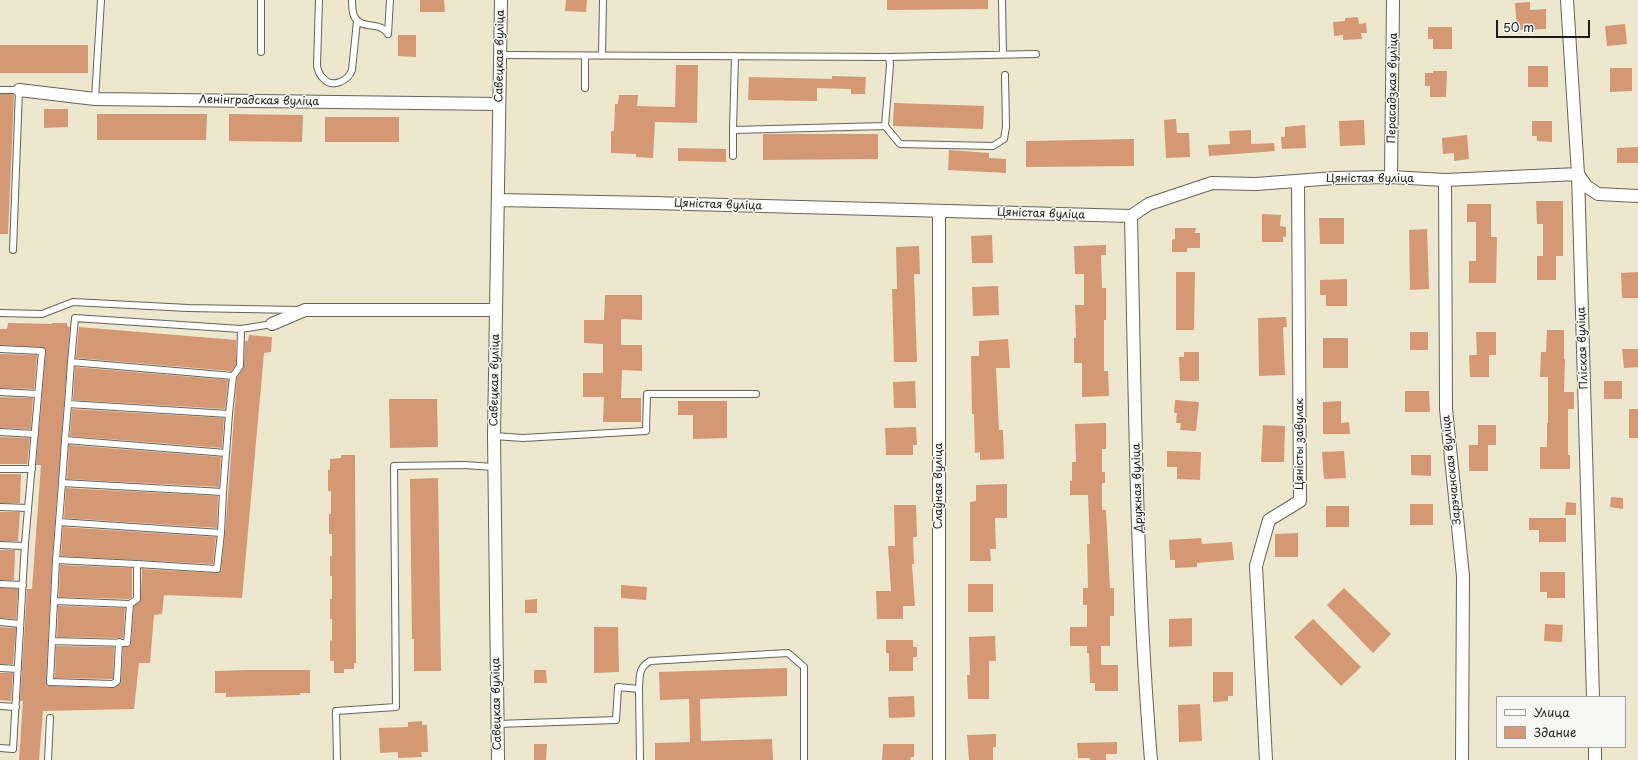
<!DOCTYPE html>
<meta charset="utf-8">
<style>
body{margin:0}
#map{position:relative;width:1638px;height:760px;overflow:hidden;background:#ece7cd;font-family:"Playpen Sans",sans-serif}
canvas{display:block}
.legend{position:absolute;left:1496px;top:696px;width:130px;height:52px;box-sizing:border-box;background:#f6f6f2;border:1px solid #9f9f9c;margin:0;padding:5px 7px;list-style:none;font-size:12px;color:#1c1c1c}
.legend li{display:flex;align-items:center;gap:8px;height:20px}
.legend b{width:20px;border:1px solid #9f9f9c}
.scale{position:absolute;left:1496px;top:20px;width:94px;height:18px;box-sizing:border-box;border:2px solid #1c1c1c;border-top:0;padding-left:5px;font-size:12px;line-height:14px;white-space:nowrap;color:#1c1c1c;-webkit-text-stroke:3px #f6f6f2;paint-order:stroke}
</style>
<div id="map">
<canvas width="1638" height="760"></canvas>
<ul class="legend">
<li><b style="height:5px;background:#fff"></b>Улица</li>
<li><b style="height:11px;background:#d49974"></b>Здание</li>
</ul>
<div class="scale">50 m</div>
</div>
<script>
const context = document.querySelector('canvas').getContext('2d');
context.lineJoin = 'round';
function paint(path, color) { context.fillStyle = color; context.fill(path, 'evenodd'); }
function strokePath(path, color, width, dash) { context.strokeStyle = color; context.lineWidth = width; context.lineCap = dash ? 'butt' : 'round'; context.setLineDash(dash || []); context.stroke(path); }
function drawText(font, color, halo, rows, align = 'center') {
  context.font = font + ' "Playpen Sans",sans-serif'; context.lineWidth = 3; context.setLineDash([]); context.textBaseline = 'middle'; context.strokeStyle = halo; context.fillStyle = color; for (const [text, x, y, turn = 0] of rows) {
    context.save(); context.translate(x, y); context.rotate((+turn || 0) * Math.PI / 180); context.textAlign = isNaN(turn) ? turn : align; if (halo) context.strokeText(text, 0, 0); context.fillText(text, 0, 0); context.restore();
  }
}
paint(new Path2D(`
 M420,0H444L445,12H420Z
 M566,0H587L586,12L565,11Z
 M887,0H988V9L887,10Z
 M1530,2V10L1546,9V29L1517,30L1515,3Z
 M1358,17L1359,24L1366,23L1367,33H1361L1362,39L1343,40V35L1334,36L1333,22L1345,21V18Z
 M1625,24L1627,44L1607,46L1605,26Z
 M1428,27H1452V49H1433V39H1428Z
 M398,35H416V57L398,56Z
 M0,45H88V73H0Z
 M676,65H698L697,123L655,122L653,158L636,157V154L611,153V131H614L615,104H618L619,95H638L637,106L675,107Z
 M1528,66H1548V87H1528Z
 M1610,68H1632V91L1610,92Z
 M1433,71H1447L1446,97H1430V86H1425V73H1433Z
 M832,76L866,77L865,94H851V89L817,88V101L748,100L749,77L832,79Z
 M0,94H13L14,96L8,234H0Z
 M894,103L984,106L983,129L893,126Z
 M44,109H68V127L44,128Z
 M97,114H207L206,140H97Z
 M229,114L303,115L302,142L229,141Z
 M325,117H399V142H325Z
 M1176,119L1177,133H1189L1190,157L1166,158L1164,120Z
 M1364,120L1365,145L1340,146L1339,121Z
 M1532,121H1552V142L1537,141V136H1532Z
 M1305,125L1306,148L1282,149L1281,137H1285V127Z
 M1251,130V144L1274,143L1275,151L1209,156L1208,145L1230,144L1229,131Z
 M763,134H878V159L763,160Z
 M1467,135L1469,159L1454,161V153L1443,154L1442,138Z
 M1134,139V166L1026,167V141Z
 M1638,147V163H1617V148Z
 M678,148L726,149V162L678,161Z
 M949,150L989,153V158L1006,159V173L948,170Z
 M1536,201H1563V256H1556V280H1537V256H1543V224H1537Z
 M1467,204H1491V237H1497L1496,283H1469V261H1476V222H1467Z
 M1262,214L1281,215L1280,226L1286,227V237H1283V242H1262Z
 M1319,218H1344V244H1320Z
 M1175,228H1196L1195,233H1200V248H1187V252H1172V240L1175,239Z
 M1427,229L1429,289L1410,290L1409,230Z
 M992,235L993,263H972L971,236Z
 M1106,245V255H1101L1102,288H1106V320H1104V371H1108L1109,396L1082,397V363H1074V338H1076L1075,305H1084V274H1075L1074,246Z
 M919,246L920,274H914L917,362H894L892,289H897L896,247Z
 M1176,272H1195L1194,330H1176Z
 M1638,272V298H1622L1621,273Z
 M1347,279V306H1326V295H1320V280Z
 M998,286L999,315L973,316L972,287Z
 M605,295H642V320L621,319V345H642V371L622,370L621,398H641V422H603L604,397H583V373H603V344L584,343V320H604Z
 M1286,317L1287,327H1283L1285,375L1259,376L1258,318Z
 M8,323L52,324V323H67V326L70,327L52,560L46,682L47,686H50L113,688L121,683L123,647H129L131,645L134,606L141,599L142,569L217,573L221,571L225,534L237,378L244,367L245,341H248L249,335L272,337L271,352L264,353L242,598L164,595L162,614L154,615L150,663H139L134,709L43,711L39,760H19L23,701H20L27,589H32L41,465H36L46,351L45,348L42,347L0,345V329H7Z
 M79,327L236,340V365L231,371L76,358Z
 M1547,330H1564V359H1565L1564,392H1574V409H1568V455H1570V469H1540V447H1547V423H1548V377H1540L1541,352H1546Z
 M1410,332H1428V350H1410Z
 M1476,332H1496V355H1489V377H1470L1469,355H1477Z
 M1323,338H1348V368H1323Z
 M1008,339L1010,368H996L999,430H1003L1004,459L980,460V452L975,453L974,414H972L971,356H979V341Z
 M1622,349H1638V367L1624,368Z
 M1184,352H1199V381H1180L1179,357H1184Z
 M0,354L37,355L34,389L0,388Z
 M75,367L228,380L225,409L73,400Z
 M915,381L916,408H894L893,382Z
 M1604,381H1622V399H1604Z
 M1405,391H1429L1430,412H1405Z
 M0,397L33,398L31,429L0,428Z
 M389,399H437L438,447L390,448Z
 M1175,400L1199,402L1196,431L1180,430L1181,423H1176L1177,413H1174Z
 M678,401H727V438L693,439V415H678Z
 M1341,401V423L1349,422L1350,434H1323V402Z
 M72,409L224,418L222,448L70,436Z
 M1629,409H1638V438H1629Z
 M1106,423V449H1102V472H1105V483H1102V510H1106L1110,588H1114V616H1110V646H1101V665H1118V691H1095V683H1090L1089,653H1087V646H1070V627H1087V605H1083V588H1088L1087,544H1090L1088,495H1070V481H1072V462H1076L1075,424Z
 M1263,425L1285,426L1284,462H1261Z
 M1478,425H1496V445H1488V471H1469V445H1478Z
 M916,427L917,445H913V455H886L885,428Z
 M0,437L30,438L27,464H0Z
 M69,445L221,457L219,487L67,479Z
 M1167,451L1201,452L1200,480L1177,479V467H1167Z
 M1344,451L1346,478L1324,479L1322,452Z
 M341,455H355L356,663H354V669H344V673H334V661H330V640L332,641V619H330V599H332V576H330V556H332V534H329V514H331V491H328V470H330V459L341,458Z
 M1411,455H1431V476L1411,475Z
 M0,474H21L20,503H0Z
 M438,478L441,671H414V639H412L410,479Z
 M1007,484V518H995L996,549H990L991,561H970V502L976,501V485Z
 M66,488L218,496L217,528L64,518Z
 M1611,497L1623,498V509L1610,507Z
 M1566,502L1576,503V515H1565Z
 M1410,504H1433V525H1410Z
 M894,505H916L917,537H913L914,564H912L915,606H903V619H877L876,591H891L888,546H895Z
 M1326,506H1349V527H1326Z
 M0,512H20L18,541H0Z
 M1529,518H1566V542H1539V530H1529Z
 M63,527L216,537L213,564L61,556Z
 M1298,533V557H1275V534Z
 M1201,538L1202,544L1232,542L1234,560L1197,563V567L1175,568V560H1170L1169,540Z
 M0,550H15L14,580H0Z
 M60,565L132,568V597L129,599L59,597Z
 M1540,572H1565V598H1547V592H1540Z
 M968,584H993V612H968Z
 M621,585L647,587L646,600L621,598Z
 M0,588L18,589L16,619L0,618Z
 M1344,588L1391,634L1373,653L1327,605Z
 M537,599V613H525V600Z
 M58,606L125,608L123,638L57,637Z
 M1192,618V646L1169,647V619Z
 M1313,619L1361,667L1341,686L1294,637Z
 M1545,624L1563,625L1562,642L1544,641Z
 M0,627L16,628L13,664H0Z
 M594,627H618L619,672L594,673Z
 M995,636L996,661H989V699H968L967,675H970L969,637Z
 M886,640H913V647H917V657H913V671H889V653H886Z
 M56,646L114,647L113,679L55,678Z
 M787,668V696L700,699L701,741L772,739L773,760H655V743L690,742L689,699L660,700L659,672Z
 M247,670H310V693H300V695L226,697V693H215V671Z
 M534,670H546L547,683H534Z
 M1213,672H1233V696H1228V701L1213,702Z
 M0,673H13L11,701L0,700Z
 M914,696L915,717L889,718L888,697Z
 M1200,704L1202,741L1179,742L1178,705Z
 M422,721V725H427L428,752H421L422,757L398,758V752L380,753L379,728L408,727V722Z
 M996,734V747H993V760H969L967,735Z
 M1117,742V754H1106V760H1090V758H1078L1077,743Z
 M534,744H547L546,760H534Z
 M883,744H914V757H911L910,760H882Z`), '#d49974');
const service = new Path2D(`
 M319,0L317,66C318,70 319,75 323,78C332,89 348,81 352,70L357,21
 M352,0C352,5 352,11 354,16C361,31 380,20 388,34
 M1002,0L1003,54
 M388,34L390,0
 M261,52V0
 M499,55L889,57L1036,54
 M585,56V88
 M602,56L603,0
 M735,56L733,130L885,126L890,65L889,57
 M0,90H19L13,250
 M95,99L101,0
 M885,126L900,144L993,146L1004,139L1006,127L1005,75
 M733,156V130
 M0,313L42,314L73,302L188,308L298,310
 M241,329L272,324
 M0,349L42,351L25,543L13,749L0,748
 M71,362L75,318L241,329L240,366L233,376
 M0,392L38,394
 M68,405L71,362L233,376L229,414
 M0,432L35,434
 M494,436L523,438L646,431L647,394H756
 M65,440L68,404L229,414L226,453
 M0,469H32
 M62,483L65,440L226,453L223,492
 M0,507L28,508
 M59,522L62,483L223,492L221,533
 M0,545L25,546
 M56,560L59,522L221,533L217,569L137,564
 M0,584L23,585
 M54,601L56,560L137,564V599L130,604
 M0,622L20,624
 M52,641L54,601L130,604L127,643L52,641L50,682L113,684L117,681L119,642
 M0,668L18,669
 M639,689L640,760
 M0,706L16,707
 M497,724L616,720L618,687L639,689C640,676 638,668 650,661L788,653L804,667V760
 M48,760L50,718
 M337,760L336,711L396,707L394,466L464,465L494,467`);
const minor = new Path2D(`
 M1567,0L1578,174L1593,697
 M19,90L95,99L499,104
 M1391,177L1393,0
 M1445,180L1446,409L1463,576L1462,760
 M498,200L653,203L1131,216L1149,204L1212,183L1256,184L1335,178L1391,177L1445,180L1578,174L1586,186L1598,194L1638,196
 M1131,216C1135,397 1136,580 1151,760
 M272,324L305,310H496
 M1595,747V760
 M498,760L494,436L501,0
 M939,760V211
 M1266,760L1256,566L1269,520L1300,501L1298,181`);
strokePath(service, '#65635a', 8);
strokePath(minor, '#65635a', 14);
strokePath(service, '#fff', 6);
strokePath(minor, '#fff', 12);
drawText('11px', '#1c1c1c', '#f6f6f2', [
 ["Савецкая вуліца",500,56,-89],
 ["Перасадзкая вуліца",1393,88,-89],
 ["Ленінградская вуліца",259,101,1],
 ["Цяністая вуліца",1370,179],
 ["Цяністая вуліца",718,205,2],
 ["Цяністая вуліца",1041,214,2],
 ["Пліская вуліца",1583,348,-92],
 ["Савецкая вуліца",495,380,-89],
 ["Цяністы завулак",1300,444,-90],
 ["Зарэчанская вуліца",1452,470,-96],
 ["Слаўная вуліца",939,486,-90],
 ["Дружная вуліца",1138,488,-92],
 ["Савецкая вуліца",497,704,-91]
]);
</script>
